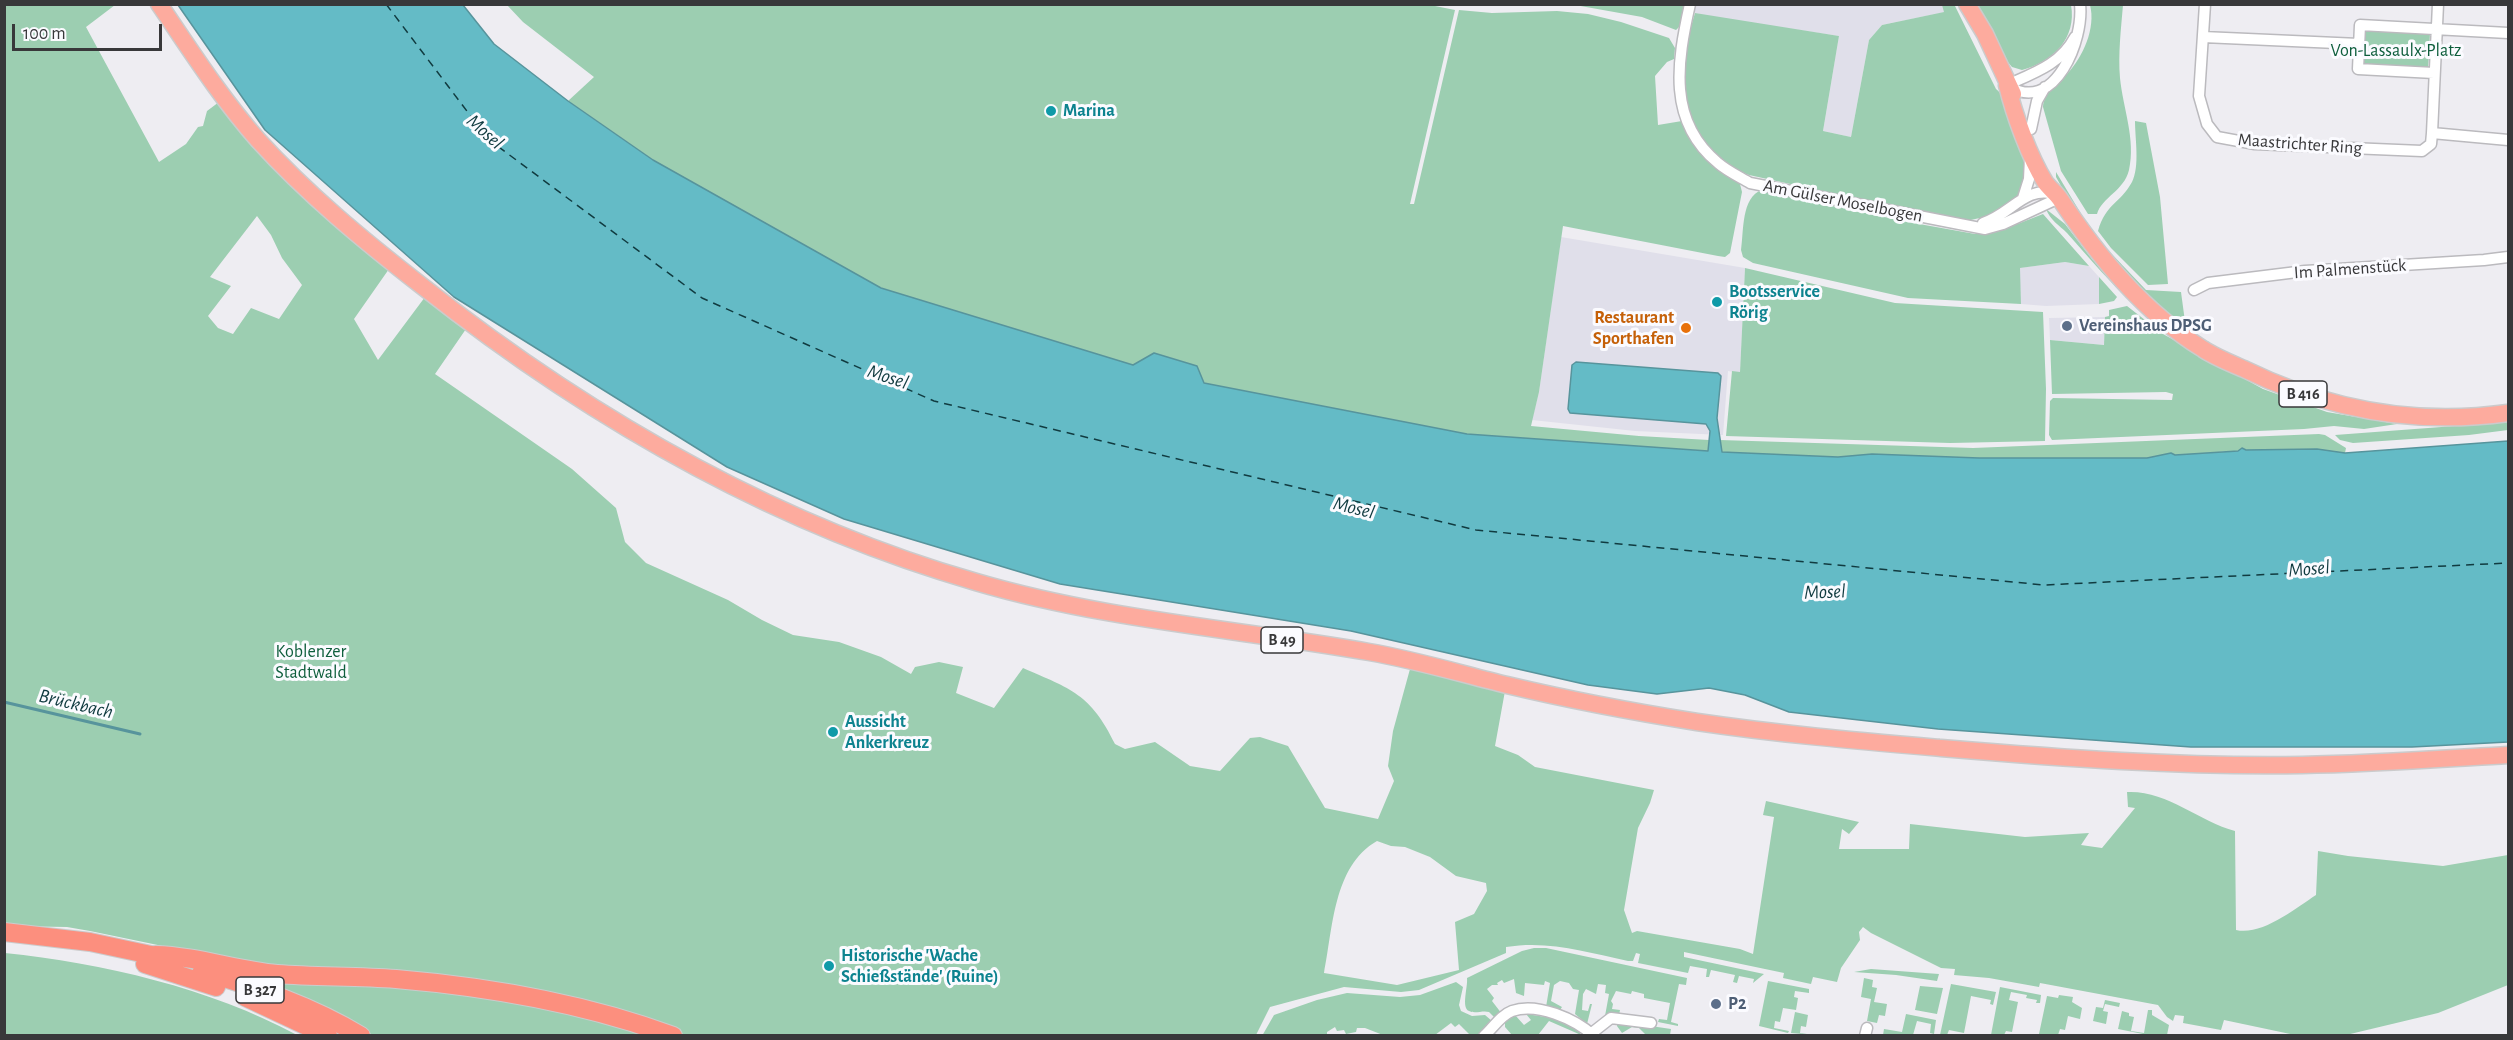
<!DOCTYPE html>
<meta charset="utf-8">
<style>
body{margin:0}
#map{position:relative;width:2513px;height:1040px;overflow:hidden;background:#eeedf2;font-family:"Alegreya Sans",sans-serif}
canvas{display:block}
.frame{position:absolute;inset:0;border:6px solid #38383a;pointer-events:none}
.scale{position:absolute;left:12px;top:24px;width:150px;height:27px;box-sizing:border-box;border:3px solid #38383a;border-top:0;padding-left:8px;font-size:18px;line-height:21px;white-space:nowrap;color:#38383a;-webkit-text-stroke:4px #fbfbff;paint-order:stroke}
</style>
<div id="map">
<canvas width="2513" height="1040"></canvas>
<div class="frame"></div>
<div class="scale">100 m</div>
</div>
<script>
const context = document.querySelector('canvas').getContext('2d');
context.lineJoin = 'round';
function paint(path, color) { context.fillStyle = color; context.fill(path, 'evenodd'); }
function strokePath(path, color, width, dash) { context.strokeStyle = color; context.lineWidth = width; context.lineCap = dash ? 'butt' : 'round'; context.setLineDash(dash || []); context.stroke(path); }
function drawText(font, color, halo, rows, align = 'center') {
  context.font = font + ' "Alegreya Sans",sans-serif'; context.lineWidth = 6; context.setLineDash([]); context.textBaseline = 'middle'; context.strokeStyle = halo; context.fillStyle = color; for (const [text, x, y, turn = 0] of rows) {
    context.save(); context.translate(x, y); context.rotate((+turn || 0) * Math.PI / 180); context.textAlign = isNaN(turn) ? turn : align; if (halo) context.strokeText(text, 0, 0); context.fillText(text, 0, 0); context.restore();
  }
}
paint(new Path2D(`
 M1686,4H1942L1945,12L1882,25L1869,40L1851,137L1823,131L1839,36L1711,17L1685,10Z
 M1561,237L1745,268L1740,373L1728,371L1723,435L1635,431L1532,420L1539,392Z
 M2065,262L2089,266L2099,277V304L2046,306L2021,304L2019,268Z
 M2105,317L2104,345L2050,340L2049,318Z`), '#e0dfea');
paint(new Path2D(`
 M1425,4L1455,10L1410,204H1414L1459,10L1492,13L1557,11L1588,14L1621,22L1669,38L1675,48L1674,59L1667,62L1655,76L1658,125L1682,121C1695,155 1710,165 1740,184L1742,192L1730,253L1725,257L1718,256L1563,226L1539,392L1531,426L1639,436L1709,440L1708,451L1467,434L1204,383L1197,366L1154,353L1133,365L881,288L653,160L568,101L594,77L523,22L507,5Z
 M4,5H115L86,27L159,162L186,144L198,127L203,126L207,111L219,102C265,167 328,218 389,269L354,319L378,360L425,297L466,329L435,374L572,469L616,508L625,542L646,563L728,600L762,620L793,635L839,642L881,657L911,674L915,667L939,662L963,667L956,693L994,708L1023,668C1071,689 1091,694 1115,744L1125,749L1155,742L1190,766L1220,771L1250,738L1260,737L1288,746L1325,808L1378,819L1394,781L1388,766L1393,731L1410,669L1505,691L1495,746L1518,755L1535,767L1654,790L1650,803L1638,828L1624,910L1632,933L1637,931L1740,949L1753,954L1774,817L1763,815L1766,801L1859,822L1849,834L1842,829L1839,849H1909L1910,824L2025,837L2089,833L2081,845L2102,848L2135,808L2128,807L2127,792C2166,790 2199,821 2235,831L2236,930C2262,936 2296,908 2316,895L2318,851L2348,856L2443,866L2508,855V985L2438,1013L2346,1035H2295L2224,1020L2221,1030L2183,1023L2184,1016L2175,1015L2173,1021L2167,1017L2158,1005L2040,983L2039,987L1989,978L1954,975L1955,969L1941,968L1871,933L1863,927L1859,932L1860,940L1841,968L1837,982L1813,977L1811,984L1783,978L1784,973L1684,952V957L1764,974L1753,983L1754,979L1739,976L1737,983L1733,982L1735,975L1711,970L1709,977H1706L1707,969L1690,966L1688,973L1638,963L1640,954L1636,953L1633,961H1628C1587,952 1548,940 1506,947V953L1419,990L1401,992L1344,987L1270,1007L1256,1035L686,1036L664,1028L662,1023L641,1016L211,956L90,931L67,927L5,926ZM257,216L271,235L282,258L302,285L279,319L251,308L233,334L218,328L208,316L231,286L210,277ZM1377,841L1391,846L1405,847L1430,857L1456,876L1486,883L1487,891L1474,914L1455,922L1459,970L1397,985L1324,973C1333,929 1333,866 1377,841Z
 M1575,5H1686L1682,24L1676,30L1642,17Z
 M1942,5L1955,6L1996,89C2007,98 2014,120 2017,134C2020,146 2025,158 2026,170C2029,204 1987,220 1960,221L1749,175C1676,150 1676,75 1695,13L1839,36L1823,131L1851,137L1869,40L1882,25L1944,12Z
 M1977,5H2071C2077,38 2053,62 2022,70L2012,67L2006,60Z
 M2090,5H2123C2121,29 2118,54 2120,78C2123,109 2136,139 2129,170C2124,191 2102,197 2097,214H2088L2061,171L2043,107C2044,92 2057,84 2067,74C2083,57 2096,28 2090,5Z
 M2364,30L2430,33L2428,71L2363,69Z
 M2135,121L2146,123L2160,197L2168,284L2148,285L2111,248L2098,231C2106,203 2120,204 2132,182C2140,166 2135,139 2135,121Z
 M2056,172L2083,217L2107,249L2146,290L2181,292L2186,329C2170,316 2154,303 2139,289C2108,259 2077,215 2056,177Z
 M1762,190L1777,191L1781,195L1908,222L1975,234L1997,232L2043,214L2089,266L2065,262L2020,268L2021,304L1908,298L1753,263L1743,257L1741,250C1744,231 1741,197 1762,190Z
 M2046,209L2065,224L2092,259L2138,308C2111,284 2091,260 2067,233C2059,225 2050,220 2046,209Z
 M1745,268L1895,303L2043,312L2046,389L2045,441L1950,443L1726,436L1732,371L1740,372Z
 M2099,277L2117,297L2114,301L2099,304Z
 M2127,306L2163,334L2263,389L2327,412L2397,424L2364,429L2334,426L2304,429L2052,440L2049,435L2050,401L2053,398L2172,400L2173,394L2166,392L2052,394L2050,340L2104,345L2105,317L2109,316V310Z
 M2508,422V430L2469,435L2353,443L2340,440L2335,435Z
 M2319,434L2325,435L2346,448L2345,453C2279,444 2211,453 2147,458H1979L1870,455L1838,457L1722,452L1720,440L1973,448Z
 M1534,948H1546L1687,978L1686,985L1679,984L1671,1022L1678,1024V1026L1658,1022L1659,1019L1667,1020L1670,1003L1644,998V994L1632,991L1631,994L1616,991L1611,1001L1613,1004L1612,1009L1620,1010L1619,1015L1605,1016L1609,994L1605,993L1606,985L1598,984L1596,994L1586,989L1583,994L1582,1010L1588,1011L1590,1004H1592L1587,1024L1575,1014L1579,990L1573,989L1569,983L1560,981L1554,985L1551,1001L1562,1007L1560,1010L1546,1007L1550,983L1545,981L1544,985L1525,983L1524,996L1516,993L1514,979L1504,983L1502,980L1497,983L1498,985H1492L1487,989L1494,998L1492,1001L1502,1014L1495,1018L1489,1012C1483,1010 1475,1014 1469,1011C1461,1008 1468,987 1467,978L1522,951Z
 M5,953C102,963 210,988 297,1035H5Z
 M1871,969L1939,974L1937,981L1896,975L1854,972Z
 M243,975L317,983L461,991L581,1016L651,1035H373Z
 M1864,978L1873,980L1872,987L1877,988L1874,1002L1887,1004L1885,1016L1879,1015L1877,1023L1867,1021L1871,999L1861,997Z
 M1768,981L1809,989V993L1795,991L1794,997L1798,998L1796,1010L1783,1008L1780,1022L1775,1021L1774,1028L1789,1031L1788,1033L1759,1026Z
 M1456,982L1463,987L1459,1005L1461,1011L1472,1016L1485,1015L1492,1021L1477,1035H1470L1459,1024L1455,1027L1451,1023L1435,1035H1383L1365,1028H1357L1356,1032L1346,1034L1344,1030L1337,1031L1335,1027L1327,1032V1035L1262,1036L1274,1015L1317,1000L1347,993L1400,997L1420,995Z
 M1951,984L1996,992L1993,1005L1990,1004L1991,1000L1971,996L1964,1033L1949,1030L1947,1035H1940Z
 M1920,986L1943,988L1937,1014L1915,1010Z
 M2000,987L2041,995L2040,1003H2036L2037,1000L2026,998L2027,995L2011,992L2009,1000L2018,1002L2012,1032L2006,1031L2004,1035H1991Z
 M2059,995L2073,997L2072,1002L2082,1008L2080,1019L2068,1016L2065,1030L2060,1029L2058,1035L2039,1034L2047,996L2058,998Z
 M2105,1000L2120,1003L2119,1007L2105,1004L2103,1011L2108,1012L2106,1024L2093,1021L2096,1007L2103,1008Z
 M2148,1010H2152V1015L2169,1025L2167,1035H2148L2118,1029L2122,1011L2129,1013V1016L2134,1017L2131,1031L2144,1033Z
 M1795,1012L1808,1015L1806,1027L1801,1026L1800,1033L1814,1035L1791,1033Z
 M1526,1014C1543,1017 1574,1018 1581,1035L1549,1021L1538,1035H1512L1505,1027V1021L1515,1015L1524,1025L1531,1020Z
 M1906,1014L1936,1020L1934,1034L1930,1033L1931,1024L1917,1021L1913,1035H1883L1884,1029L1902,1032Z
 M1617,1021L1671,1029L1670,1035H1646L1639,1028L1632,1027L1622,1033L1617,1026Z`), '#9cceb1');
const water = new Path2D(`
 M178,5H463L494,44L568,101L653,160L881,288L1133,365L1154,353L1197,366L1204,383L1467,434L1708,451L1710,431L1706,424L1570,413L1568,409L1572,365L1576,362L1718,373L1721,376L1717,418L1722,452L1838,457L1872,454L1979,458H2147L2171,453L2175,455L2238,451L2242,448L2246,450L2317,449L2345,453L2508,441V742L2412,747H2191L1938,729L1789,712L1745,695L1709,688L1657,694L1588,685L1351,631L1060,584L844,519L727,467L454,297L265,130Z`);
paint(water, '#64bbc6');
strokePath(water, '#57949c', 1.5);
strokePath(new Path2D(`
 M4,702L140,734`), '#57949c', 3);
strokePath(new Path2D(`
 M386,4L488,139L702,298L934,401L1476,530L2044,585L2508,563`), '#113b40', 1.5, [8, 6]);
const minor = new Path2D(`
 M1690,4C1677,62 1667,121 1718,163C1727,171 1740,177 1750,183L1985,229L2003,224L2059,198
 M2205,4L2199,96L2207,124L2217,137L2255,144L2422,151L2431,144L2432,133L2508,140
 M2203,37L2359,44
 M2434,73L2358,69L2360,25L2508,33
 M2007,85C2034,73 2061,64 2075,37
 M2010,87C2055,113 2084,40 2080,4
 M2031,129L2037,101L2045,87
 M2432,133L2438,4
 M2023,198L2029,179L2030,158
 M1983,223C2010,215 2026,185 2054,194
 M2194,290L2208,283L2305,271L2484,260L2508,257
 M1484,1036C1493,1028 1501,1015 1512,1011C1537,1002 1575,1019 1594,1036
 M1588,1036L1611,1018L1651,1023
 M1865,1036L1867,1028`);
const primary = new Path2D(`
 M159,4C191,51 221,98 258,140C307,194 364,241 422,286C588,417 771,523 976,582C1105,620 1238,629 1369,652C1416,660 1462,674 1507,685C1570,700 1634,712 1697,722C1778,734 1860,741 1941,748C2061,758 2182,767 2302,765C2371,764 2440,759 2508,755
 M1967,4L1985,34L2013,94
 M2007,85C2014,114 2029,156 2045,182C2049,188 2056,193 2060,199C2098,256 2143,312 2203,349C2215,357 2230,363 2244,369C2328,410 2415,426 2508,413`);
const trunk = new Path2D(`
 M4,932L90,942L165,958
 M155,955C196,956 236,970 277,974C316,977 356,976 396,979C490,987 584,1003 673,1036
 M145,964L216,987
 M202,971C257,988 312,1006 361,1036
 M245,997L328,1036`);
strokePath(minor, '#bbbabe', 13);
strokePath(primary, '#cbcbcc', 19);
strokePath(trunk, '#cbcbcc', 20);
strokePath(minor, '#fff', 10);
strokePath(primary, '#fdab9e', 16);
strokePath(trunk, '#fc8f7e', 18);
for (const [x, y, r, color] of [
 [1051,111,6,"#0f9aa8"],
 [1717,302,6,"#0f9aa8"],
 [2067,326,6,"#5c6f8a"],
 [1686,328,6,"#e8710a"],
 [833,732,6,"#0f9aa8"],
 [829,966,6,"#0f9aa8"],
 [1716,1004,6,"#5c6f8a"]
]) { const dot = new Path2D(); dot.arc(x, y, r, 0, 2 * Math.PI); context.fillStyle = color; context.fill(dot); strokePath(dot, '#fbfbff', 2); }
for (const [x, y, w] of [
 [2303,394,48],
 [1282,640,42],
 [260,990,48]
]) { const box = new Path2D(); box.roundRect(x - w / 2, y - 13, w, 26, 4.5); context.fillStyle = '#fbfbff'; context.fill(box); strokePath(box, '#38383a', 1.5); }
drawText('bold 16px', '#38383a', null, [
 ["B 416",2303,394],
 ["B 49",1282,640],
 ["B 327",260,990]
]);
drawText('18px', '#0e5e3c', '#fbfbff', [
 ["Von-Lassaulx-Platz",2396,51],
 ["Koblenzer",311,652],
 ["Stadtwald",311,673]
]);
drawText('bold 18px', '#0d838f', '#fbfbff', [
 ["Marina",1063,111],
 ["Bootsservice",1729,292],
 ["Rörig",1729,313],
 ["Aussicht",845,722],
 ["Ankerkreuz",845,743],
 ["Historische 'Wache",841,956],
 ["Schießstände' (Ruine)",841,977]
], 'left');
drawText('18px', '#38383a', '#fbfbff', [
 ["Maastrichter Ring",2300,144,4],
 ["Am Gülser Moselbogen",1843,201,11],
 ["Im Palmenstück",2350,269,-4]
]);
drawText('bold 18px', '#c56008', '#fbfbff', [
 ["Restaurant",1674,318],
 ["Sporthafen",1674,339]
], 'right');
drawText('bold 18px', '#4e5e75', '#fbfbff', [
 ["Vereinshaus DPSG",2079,326],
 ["P2",1728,1004]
], 'left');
drawText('italic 20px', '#113b40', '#fbfbff', [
 ["Mosel",485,132,42],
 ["Mosel",888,377,18],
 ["Mosel",1354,508,14],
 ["Mosel",2309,569,-5],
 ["Mosel",1825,592,-2],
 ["Brückbach",76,704,13]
]);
</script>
